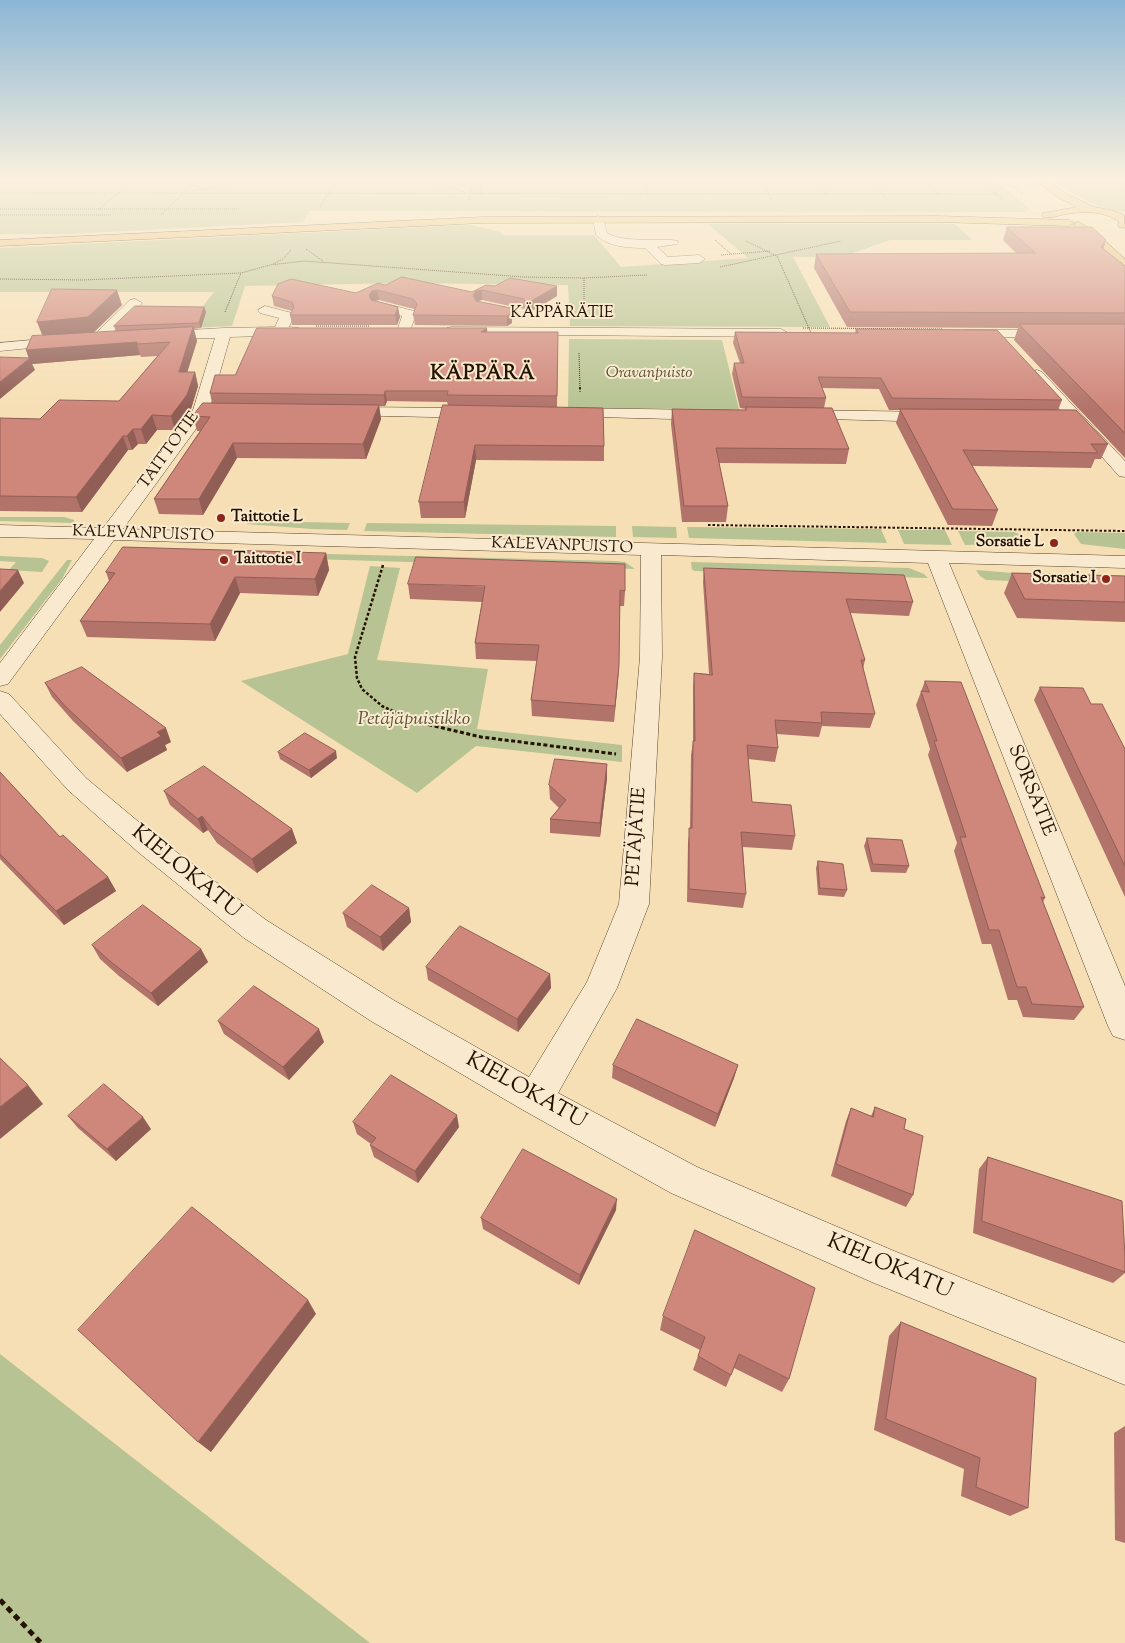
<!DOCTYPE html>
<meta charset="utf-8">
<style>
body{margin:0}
canvas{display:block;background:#f6dfb5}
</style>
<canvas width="1125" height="1643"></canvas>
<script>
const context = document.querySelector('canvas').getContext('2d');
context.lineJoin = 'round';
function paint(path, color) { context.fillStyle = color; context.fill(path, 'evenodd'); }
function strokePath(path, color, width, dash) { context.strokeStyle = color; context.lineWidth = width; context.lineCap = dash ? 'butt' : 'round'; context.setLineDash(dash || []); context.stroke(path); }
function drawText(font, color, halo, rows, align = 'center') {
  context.font = font + ' "Sorts Mill Goudy",serif'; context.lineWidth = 4; context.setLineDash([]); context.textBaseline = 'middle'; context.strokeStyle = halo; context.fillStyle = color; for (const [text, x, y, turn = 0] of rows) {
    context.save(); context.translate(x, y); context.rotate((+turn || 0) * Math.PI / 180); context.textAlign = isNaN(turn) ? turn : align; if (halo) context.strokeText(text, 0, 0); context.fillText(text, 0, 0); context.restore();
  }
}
paint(new Path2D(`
 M0,179H994L1030,209L1025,212L310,211L303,222L68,234H0Z
 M1051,179H1125V212C1096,209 1074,195 1051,179Z
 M708,224H955L972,240H890L842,257H793L830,327L570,326L568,285L402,283L245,286L232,326L186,328L214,292H0V248L444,226L470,225L501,232L502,235H594L621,267L748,258Z
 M569,339L722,340L739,409L568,408Z
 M0,517H64L74,520V523L0,521Z
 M248,521L350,523L347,530L312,529L247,524Z
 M367,523L616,526V537L364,531Z
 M632,526L676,527L677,538L633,537Z
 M687,527L881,529L887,543L689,538Z
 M898,530H945L952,545L904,544Z
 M958,531L1014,532L1019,534L1025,543L965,545Z
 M1077,532L1125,533V549L1081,544L1074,534Z
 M286,553L615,561L625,562L635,569L247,557Z
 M0,556L42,558L49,561L42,572L9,570L16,562L0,561Z
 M67,560H72L62,579L0,659V645Z
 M691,562L909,568L924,574L928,578L695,571L692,570Z
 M370,566L400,568L377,660L488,669L477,729L622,745V762L476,746L417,793L241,681L348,654Z
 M976,570L1061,577L1065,583L986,580L980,576Z
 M0,1354L370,1643H0Z`), '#b7c392');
const minor = new Path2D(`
 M598,216L603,219L607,233C627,245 672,236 679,242L677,244L657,247L668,257L699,255L705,259L699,263L665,265L661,264L645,248C629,248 608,247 596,235L593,219Z
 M135,299L142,303L140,306L103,342H93L91,339L93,336L130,300Z
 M379,302L414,311L416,314L409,334L404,335L397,331L402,316L374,309L372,306L374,303Z
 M265,306L292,313L294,316L289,327L299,328L301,331L294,335L230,337L209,411L123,529L1125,556V568L949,563L1125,986V1040L1113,1036L1108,1026L928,563L661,555L662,657L649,904L617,988L558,1093L697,1167L894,1251L1125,1343V1385L874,1283L671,1193L523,1110L371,1021L244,938L138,852L68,790L0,714V691L9,694L86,778L158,838L266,920L395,1001L529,1077L587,982L619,904L640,657L641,555L114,540L8,684L0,686V663L94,539L0,537V525L103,528L193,410L215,338L159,339L154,338L152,335L154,332L224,328L275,327L279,318L260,313L258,310Z
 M452,327L781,329L788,333L781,337L447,334L445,331L447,328Z
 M964,330H1125V338L959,337L957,334Z
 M66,337L71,338L73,341L71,344L0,351V343Z
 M1037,370L1042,372L1125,461V477L1119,476L1032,378L1029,375L1032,372Z
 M343,407L480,408L486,410L488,413L486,416L480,418L337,415L335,412L337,409Z
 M565,408L710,410L716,412L718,415L716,418L710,420L559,416L557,413L559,410Z
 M798,410L935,412L941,414L943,417L941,420L935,422L792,418L790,415L792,412Z`);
const major = new Path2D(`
 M1034,179H1045L1067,194L1094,207L1111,210L1124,215L1125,228L1119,227L1118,225L1119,222C1106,211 1083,211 1067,214C1059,215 1051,219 1043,217L1042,215L1043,213L1077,207L1059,198Z
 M938,216L1069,220L1074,223L1069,226L938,222L483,223L0,246V240L483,217Z
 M1079,222L1095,232L1125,259V269L1121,268L1075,227L1074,225L1075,223Z`);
strokePath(minor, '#59462e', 1);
strokePath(major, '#251301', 1);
strokePath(new Path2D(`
 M417,179L465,192
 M644,179L648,195
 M760,179L772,200
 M816,179L827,195
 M870,179L887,199
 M924,179L939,195
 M979,179L1003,200
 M1004,179L1023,194
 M0,183L7,179
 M192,191L257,179
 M0,193L997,194
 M480,193L483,179
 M469,200L474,179
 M320,207L337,179
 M0,209H239
 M99,209L136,179
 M0,215H112
 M161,215L198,179
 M715,240L731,254
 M746,241L777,256L812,335
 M306,249L323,261
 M721,255L770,251
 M273,264L283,259L291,250
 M720,267L841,241
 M584,278V310
 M0,279L83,280L241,273L270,265L304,261L524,277L584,278L647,275
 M225,312L241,273
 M316,326H369
 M803,328L942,329
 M579,353L580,389`), '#251301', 1, [1, 1]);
strokePath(new Path2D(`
 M580,387V392
 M708,525L1125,531`), '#251301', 2, [2.5, 2]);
strokePath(new Path2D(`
 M383,565L355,657L357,678L362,689L382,706L410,719L426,724`), '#251301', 2.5, [3, 2]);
strokePath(new Path2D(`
 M422,723L481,737L616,754`), '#251301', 3, [4, 2.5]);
strokePath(new Path2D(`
 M0,1600L41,1643`), '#251301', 5, [6, 4.5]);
paint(minor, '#f9eacf');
paint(major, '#ebc07a');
paint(new Path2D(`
 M1007,227L1103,249L1125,266V458L1014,340L1018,328L847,327L814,268L816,254L1016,253L1003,240Z
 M385,285L472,292L486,285L557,296L527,314L524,309L482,300L477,301L511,308L512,323L507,326L415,325L413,315L415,310L414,309L379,300L375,301L400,317L397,325H292L290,315L292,311L274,306L272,296L356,293Z
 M122,305L93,333L116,332L114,326L204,307L206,312L201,328L194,329L197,341L187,372H195L198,386L191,409L175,430H157L146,444H138L132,450H128L82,512L0,511V418L40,419L119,401L157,356L141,357L140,355L32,364L35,370L26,350L42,336Z
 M856,329L1062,400L1058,410L1108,444L1101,459H1095L1091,468L972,466L998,510L992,526L948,525L896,423L900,410H889L879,389L822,388L826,398L824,408L849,449L846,464L719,463L728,506L726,522H682L671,424L672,409L745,410L746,409L740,408L732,374L734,363H740L733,343L735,332L855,333Z
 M488,332H558L557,407L604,446V461L476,460L465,518H421L419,502L448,405L447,402L387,401L385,406H379L381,419L366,459L237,458L203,515L159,514L154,499L200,431H197L193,416L212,403L210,393L235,375Z
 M326,553L329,570L318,596L240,593L215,641L87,637L80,621L109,581L106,572Z
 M704,568L913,602L909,616L850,613L865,660L863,669L875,714L870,728L822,726L819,737L777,734L778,748L775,762L748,759L752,802L795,836L792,850L743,847L746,894L743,908L687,902L688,842L690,828L691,755L693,742V687L694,673L709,674L703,582Z
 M1012,573L1125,576V622L1017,618L1004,593Z
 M408,584L625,591L624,606H620L619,665L614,722L532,716L531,700L537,661L476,659L475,643L482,602L410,599Z
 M925,681L1045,898L1043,902L1084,1007L1074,1020L1023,1017L1017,1000H1008L991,944H982L954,851L957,843L928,755L930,749L916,705Z
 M45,683L171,742L165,745L167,750L127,772L73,721L52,697Z
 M1040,687L1125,749V897L1034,700Z
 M278,752L337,758L311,778L280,759Z
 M0,772L60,837L108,877L116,891L64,925L0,859Z
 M607,778L600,837L550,833V819L559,808L550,799L549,785Z
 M164,791L292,829L297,843L257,873L217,843L208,830L203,833L170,805Z
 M867,838L909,866L906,873L871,872L864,846Z
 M818,861L847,890L844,897L818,895L816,868Z
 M409,908L411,922L383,951L347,927L343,913Z
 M92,945L201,949L208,962L158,1006L119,976L100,959Z
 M426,967L550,974L551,988L518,1032L428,980Z
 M218,1021L324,1042L289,1080L224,1034Z
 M613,1065H738L734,1078L715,1127L612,1078Z
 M875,1107L904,1129L913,1195L906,1207L831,1176L846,1121L851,1108L871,1116Z
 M68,1116L151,1129L116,1161L78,1128Z
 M353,1122L459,1127L418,1183L374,1157L370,1145L371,1144L357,1134Z
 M988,1157L1125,1257V1273L1113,1283L973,1233L979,1169Z
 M616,1210L579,1285L483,1229L481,1218Z
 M663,1316L789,1379L782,1392L734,1368L726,1387L693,1370L700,1350L660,1330Z
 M901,1322L1028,1508L1010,1516L961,1496L964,1469L874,1430L889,1336Z
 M1125,1426V1543L1115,1540L1114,1433Z`), '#b2736a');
paint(new Path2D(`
 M1106,240L1102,253L1101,247Z
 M557,286V296L527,314L526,304Z
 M117,290L122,305L93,333L43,337L37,322Z
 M377,290L379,300L374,301L370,305L369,295L372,291Z
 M482,290V300L477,301L473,295L476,291Z
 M204,307L206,312L201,328L199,323Z
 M398,307L400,317L397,325L395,315Z
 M512,313V323L507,326V316Z
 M193,327L197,341L183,386L179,372Z
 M487,328L488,338L481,332Z
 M137,342V344L140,355L32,364L35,370L0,399V382L29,359L26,350Z
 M195,372L198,386L191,409L175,430L171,416Z
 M385,391L387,401L385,406L384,395Z
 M379,405L381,419L366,459L363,444Z
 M152,415L157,430L146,444L141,429Z
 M133,429L138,444L132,450L127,436Z
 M123,436L128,450L82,512L76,497Z
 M233,443L237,458L203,515L199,499Z
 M475,445L476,460L465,518L464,502Z
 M326,553L329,570L318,596L315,579Z
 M18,570L24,583L0,612V591Z
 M235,577L240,593L215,641L210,624Z
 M619,665L618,681L614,722L615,706Z
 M166,728L171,742L165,745L167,750L127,772L121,758L157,732Z
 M336,751L337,758L311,778L309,770Z
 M607,764V778L600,837V823Z
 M202,816L208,830L203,833L198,819Z
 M292,829L297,843L257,873L252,859Z
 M108,877L116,891L64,925L56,911Z
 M409,908L411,922L383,951L380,937Z
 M201,949L208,962L158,1006L151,993Z
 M550,974L551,988L518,1032L517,1019Z
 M319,1029L324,1042L289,1080L283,1067Z
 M738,1065L734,1078L715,1127L718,1114Z
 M28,1085L43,1104L0,1139V1107Z
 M457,1115L459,1127L418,1183L415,1171Z
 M143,1117L151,1129L116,1161L107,1149Z
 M617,1199L616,1210L579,1285L580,1275Z
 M308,1300L316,1314L211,1452L198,1442Z`), '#915e56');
const building = new Path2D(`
 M1007,227H1092L1106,240L1101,247L1125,266V313L850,312L816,254L1035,253Z
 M402,277L472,292L486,285L495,286L510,278L557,286L526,304L524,299L482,290L476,291L473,295L476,301L511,308L512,313L507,316L413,315L417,304L413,299L377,290L372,291L369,295L371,300L398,307L395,315H290L294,307L292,302L272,296L278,284L291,279L356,293L378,283L385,285Z
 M52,289L117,290L88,317L37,322Z
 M135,306L204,307L199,323L114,326Z
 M1019,324H1125V433Z
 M193,327L179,372H195L187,395L171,416L152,415L141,429H133L127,436H123L76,497L0,496V418L40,419L59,400L119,401L170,342L137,344V342L26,350L32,336Z
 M257,328H487L481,332H558L557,396L447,395L448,391H385L384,395L210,393L215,375H235Z
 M856,329L997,330L1062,400L892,398L881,378L818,377L826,398L742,397L734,363H744L735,332L858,333Z
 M0,357L30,358L0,382Z
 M203,403L379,405L363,444L233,443L199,499H154L210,417L193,416Z
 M443,405L603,408L604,446L475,445L464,502H419Z
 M746,407L832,408L849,449L716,448L728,506H684L672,409L746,410Z
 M900,409L1076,410L1108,444H1091L1098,453L963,450L998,510L953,509Z
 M123,547L326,553L315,579L235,577L210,624L80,621L115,573L106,572Z
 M416,557L625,564V591L620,590L619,665L615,706L531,700L539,645L475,643L485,586L408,584Z
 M704,568L904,575L913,602L846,599L865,660H861L875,714L821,712L822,723L775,720L778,748L747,745L752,802L791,805L795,836L741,832L746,894L689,889V828H692L693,741H695L694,673L712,675Z
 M0,569L18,570L0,591Z
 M1012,573L1125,576V602L1025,599Z
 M82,667L166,728L157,732L161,736L121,758L66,707L45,683Z
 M925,681L961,682L1045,898L1041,897L1084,1007L1032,1004L1026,987H1017L999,930H989L960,837H966L934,741H937L921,691L929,692Z
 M1040,687L1083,688L1091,704H1102L1125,749V866Z
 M305,733L336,751L309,770L278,752Z
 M555,759L607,764L600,823L550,819L566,800L549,785Z
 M204,766L292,829L252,859L212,829L202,816L198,819L164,791Z
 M0,772L60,837L63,835L108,877L56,911L0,854Z
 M867,838L902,840L909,866L873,864Z
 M818,861L843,864L847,890L820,888Z
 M372,885L409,908L380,937L343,913Z
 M143,905L201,949L151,993L111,962L92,945Z
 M460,926L550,974L517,1019L426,967Z
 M254,986L319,1029L283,1067L218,1021Z
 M637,1019L738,1065L718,1114L613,1065Z
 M0,1058L28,1085L0,1107Z
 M391,1075L457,1115L415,1171L370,1145L376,1138L353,1122Z
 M104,1084L143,1117L107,1149L68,1116Z
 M875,1107L906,1119L904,1129L923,1136L913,1195L836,1164L851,1108L873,1117Z
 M523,1149L617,1199L580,1275L481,1218Z
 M988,1157L1122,1201L1125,1257V1272L982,1221Z
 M192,1207L308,1300L198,1442L78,1330Z
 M695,1230L815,1288L789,1379L739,1354L731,1375L698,1356L705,1337L663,1316Z
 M901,1322L1036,1378L1028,1508L976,1487L980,1458L886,1419Z`);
paint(building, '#cf867b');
strokePath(building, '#915e56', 1);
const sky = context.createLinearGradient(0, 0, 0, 409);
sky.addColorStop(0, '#8bb6d5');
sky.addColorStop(0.44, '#fbf1de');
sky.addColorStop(1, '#fbf1de00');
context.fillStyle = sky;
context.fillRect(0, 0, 1125, 409);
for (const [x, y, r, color] of [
 [221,518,5,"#8f2418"],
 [1054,543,5,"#8f2418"],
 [224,560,5,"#8f2418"],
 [1106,579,5,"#8f2418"]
]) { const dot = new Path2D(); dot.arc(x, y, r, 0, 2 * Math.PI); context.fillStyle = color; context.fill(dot); strokePath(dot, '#f9eacf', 2); }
drawText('16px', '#251301', '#f9eacf', [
 ["KÄPPÄRÄTIE",562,314],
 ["TAITTOTIE",170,451,-54],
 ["KALEVANPUISTO",143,535,2],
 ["KALEVANPUISTO",562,547,2]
]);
drawText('italic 16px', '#585134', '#f9eacf', [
 ["Oravanpuisto",649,374]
]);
drawText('bold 16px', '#251301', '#f9eacf', [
 ["Taittotie L",231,518],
 ["Sorsatie L",1044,543,"right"],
 ["Taittotie I",234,560],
 ["Sorsatie I",1096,579,"right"]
], 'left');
drawText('italic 19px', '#585134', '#f9eacf', [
 ["Petäjäpuistikko",414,721]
]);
drawText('19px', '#251301', '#f9eacf', [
 ["SORSATIE",1030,791,68],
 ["PETÄJÄTIE",638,837,-86]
]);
context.letterSpacing = '1px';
drawText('bold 20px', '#251301', '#f9eacf', [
 ["KÄPPÄRÄ",483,376]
]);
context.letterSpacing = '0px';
drawText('22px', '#251301', '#f9eacf', [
 ["KIELOKATU",185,873,39],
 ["KIELOKATU",525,1092,29],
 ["KIELOKATU",889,1268,23]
]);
</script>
